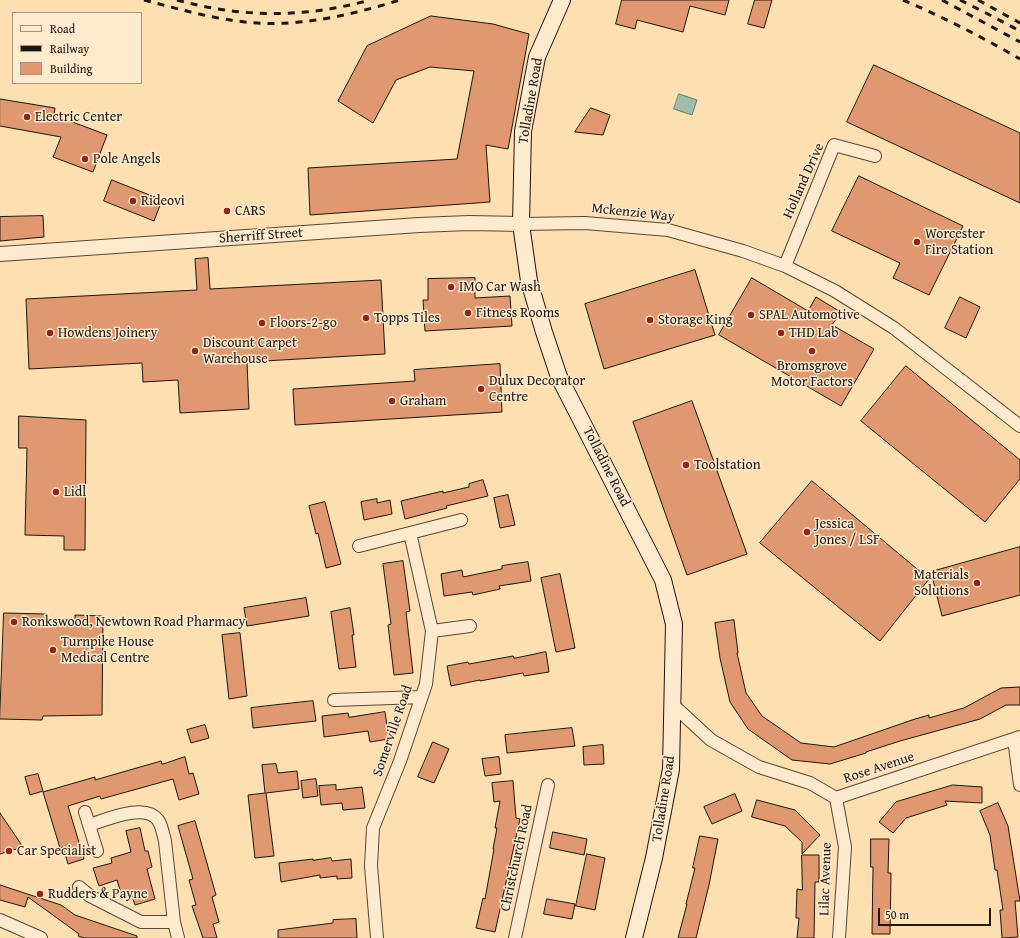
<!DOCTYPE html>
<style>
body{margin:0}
#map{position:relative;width:1020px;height:938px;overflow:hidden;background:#fedfb2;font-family:"Gentium Book Plus",serif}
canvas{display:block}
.legend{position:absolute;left:12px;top:12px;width:130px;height:72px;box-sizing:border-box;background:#feeacd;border:1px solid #a49580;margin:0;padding:5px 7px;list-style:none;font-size:12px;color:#1e150d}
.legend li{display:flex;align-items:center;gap:8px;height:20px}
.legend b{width:20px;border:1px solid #a49580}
.scale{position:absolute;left:878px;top:908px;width:113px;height:18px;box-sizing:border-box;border:2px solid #1e150d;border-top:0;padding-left:5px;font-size:12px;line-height:14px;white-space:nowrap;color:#1e150d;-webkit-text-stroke:3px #feeacd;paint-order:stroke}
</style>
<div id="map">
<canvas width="1020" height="938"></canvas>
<ul class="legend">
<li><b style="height:5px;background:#feeacd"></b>Road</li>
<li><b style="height:5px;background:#1e150d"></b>Railway</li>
<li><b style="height:11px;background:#e09870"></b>Building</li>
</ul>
<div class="scale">50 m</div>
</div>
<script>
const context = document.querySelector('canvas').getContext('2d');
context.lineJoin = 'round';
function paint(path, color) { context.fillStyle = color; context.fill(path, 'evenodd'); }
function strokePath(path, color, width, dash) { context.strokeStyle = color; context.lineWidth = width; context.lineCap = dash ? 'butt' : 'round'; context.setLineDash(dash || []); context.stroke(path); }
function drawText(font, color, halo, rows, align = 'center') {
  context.font = font + ' "Gentium Book Plus",serif'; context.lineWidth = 3; context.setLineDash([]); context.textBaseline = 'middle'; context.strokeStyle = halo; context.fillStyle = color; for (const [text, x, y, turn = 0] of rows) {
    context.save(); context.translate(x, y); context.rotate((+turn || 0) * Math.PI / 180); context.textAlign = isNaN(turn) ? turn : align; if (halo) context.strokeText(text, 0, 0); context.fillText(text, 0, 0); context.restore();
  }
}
const water = new Path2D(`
 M679,94L697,100L692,115L674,109Z`);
paint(water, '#a0bdac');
strokePath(water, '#6c7a6c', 1);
const building = new Path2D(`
 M622,0H729L725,15L690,6L683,32L637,20L635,29L616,24Z
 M755,0H772L764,28L748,24Z
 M431,16L493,24L529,34L508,149L486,145L490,202L310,215L308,168L457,159L474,71L430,67L396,80L373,123L338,101L367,46Z
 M874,65L1020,133V203L847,122Z
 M0,99L55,108L54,115L107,135L93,172L53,157L61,137L0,126Z
 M591,108L610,115L603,135L575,132Z
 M859,176L963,226L929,295L893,278L900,263L832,231Z
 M112,180L162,200L154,221L104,201Z
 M43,216L44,237L0,241V217Z
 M208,258L210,289L381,280L385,354L247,362L249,409L180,413L178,380L143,382L142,363L29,369L26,299L197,290L195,259Z
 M695,270L715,335L604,369L585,304Z
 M475,278V298L510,296L512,326L425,331L423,300H428V279Z
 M752,278L808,311L816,297L834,308L841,312L832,325L874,349L841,406L719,335Z
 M960,297L980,307L966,338L945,328Z
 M500,364L502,412L295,425L293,389L415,381L414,370Z
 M906,366L1020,460V479L985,522L861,421Z
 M692,401L747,554L687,575L633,422Z
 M19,416L86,420L85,550H64V536L25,535L27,448H19Z
 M483,480L488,496L446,506L447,508L405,519L401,501L443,491V493L469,487V484Z
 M812,481L929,579L880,641L760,543Z
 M508,495L515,525L500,528L494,498Z
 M377,499V503L390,500L392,514L364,520L361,502Z
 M325,502L341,564L326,568L318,533L316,534L309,506Z
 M1020,547V595L942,616L931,572Z
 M403,561L410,611L406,612L413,673L394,675L388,625L391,624L383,564Z
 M528,562L531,581L499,586L500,589L473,595L472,592L444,596L441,574L462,570L463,577L502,569V566Z
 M560,574L575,648L556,652L541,578Z
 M306,598L309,616L247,626L244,608Z
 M350,608L354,635H352L356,667L339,669L331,612Z
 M4,613L47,614V619L75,620V615L103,616L102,715L43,716L42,720L0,719Z
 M734,620L738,653H737L746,693L762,716L801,743L834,747L915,719L929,715V718L964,708L1001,688L1020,687V705H1006L980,719L900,741L866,752V753L830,764L792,760L748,729L730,702L720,658L715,623Z
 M240,633L247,696L229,699L222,635Z
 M546,652L549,672L524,676L523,673L480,681V680L451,686L447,666L468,662L469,664L513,656L514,658Z
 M313,701L316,721L253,728L251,708Z
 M385,712L389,739L370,742L368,731L324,737L322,716L348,713L349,717Z
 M205,725L209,738L191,743L187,730Z
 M572,728L575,746L507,753L505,735Z
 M433,742L449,749L434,783L418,777Z
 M603,745L604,764L584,765L583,747Z
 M185,757L189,774L193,773L199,794L179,800L173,779L101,799L100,796L68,806L84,859L68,864L63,847L60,848L43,792L95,777V780L161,761L162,764Z
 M499,757L501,774L485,776L482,759Z
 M276,764L278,773L297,771L299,789L266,793L274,856L255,858L248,795L265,793L262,765Z
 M38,774L43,791L30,795L25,777Z
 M316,779L318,796L303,798L301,781Z
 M513,781L516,818L520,819L495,932L476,928L483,898L485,899L494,849H493L497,828H495L500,801L494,802L492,783Z
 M336,785V790L362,787L365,808L343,810L342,803L321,805L319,786Z
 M953,785L982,787V803L945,801L947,805L906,818L893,833L879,822L896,802Z
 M735,794L742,811L712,824L704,807Z
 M757,800L795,810L820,835L802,854V842L785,826L752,817Z
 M998,803L1008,826L1020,901H1015L1018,937L1002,938L1000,910H1003L997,870H995L990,835L980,811Z
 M0,813L23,847L0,854Z
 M195,821L216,895L212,897L219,922L213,924L217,938H203L192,906L196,905L189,880L193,879L178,826Z
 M140,828L145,851H148L152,867L147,869L155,899L135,905L130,890L121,893L117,880L99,886L93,868L112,863L111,858L131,852L126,831Z
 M553,832L587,839L584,855L550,848Z
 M700,836L718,839L709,885L696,938H678L687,904H686L695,868H693Z
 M871,839H889L888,873H891L890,934H872L873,867H871Z
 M587,854L605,858L595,910L576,906Z
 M802,855H819V882H815L814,938H797L799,918H796L797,889L802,890Z
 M331,858L332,861L351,859L352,878L337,879V876L320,878V875L281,882L279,863L313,859V860Z
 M0,885L61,905L75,915L137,936V938H85L78,936L79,934L28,897L25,907L0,900Z
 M547,899L575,904L572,919L544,914Z
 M356,919L357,938H278V930L333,923V920Z`);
paint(building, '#e09870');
strokePath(building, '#1e150d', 1);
const minor = new Path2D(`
 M521,224L585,223L668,230L743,251L785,266L835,291L894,328L1020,426
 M785,266L834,145L875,156
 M359,546L461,520
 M432,631L470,626
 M334,700L421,697
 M673,705L711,740L759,767L810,783L836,798L1020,737
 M1014,739L1020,785
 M836,798L845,847L839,938
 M85,812L89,825
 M97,851L89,825C106,820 145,802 158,820C162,826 163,834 165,841L174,922L178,938
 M79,887L90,896L141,922H174
 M0,920L41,938
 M377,938L371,866L373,828L400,761L426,684L432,631L410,533
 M515,938L548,785`);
const tertiary = new Path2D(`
 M0,254L419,225L469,223L521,224`);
const secondary = new Path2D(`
 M562,0L537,57L523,131L521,224L529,281L544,332L559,377L663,580L674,624L671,769L654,858L634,938`);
strokePath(minor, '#564836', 14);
strokePath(tertiary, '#564836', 16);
strokePath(secondary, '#1e150d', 18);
strokePath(minor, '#feeacd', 12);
strokePath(tertiary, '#feeacd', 14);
strokePath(secondary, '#feeacd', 16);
strokePath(new Path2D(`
 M144,0C175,8 206,17 237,21C292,29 348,16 400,0
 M177,0C242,18 305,18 370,0
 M903,0C943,17 982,37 1020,59
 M942,0L1020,42
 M960,0L986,13L1020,31
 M978,0L1020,23`), '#1e150d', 3, [7, 7]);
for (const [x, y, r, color] of [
 [27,117,4,"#8f2418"],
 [85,159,4,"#8f2418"],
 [133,201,4,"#8f2418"],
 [227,211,4,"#8f2418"],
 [917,242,4,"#8f2418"],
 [451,287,4,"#8f2418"],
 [468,313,4,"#8f2418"],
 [751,315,4,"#8f2418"],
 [366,318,4,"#8f2418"],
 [650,320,4,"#8f2418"],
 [262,323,4,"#8f2418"],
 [50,333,4,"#8f2418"],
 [781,333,4,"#8f2418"],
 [195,351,4,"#8f2418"],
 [812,351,4,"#8f2418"],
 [481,389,4,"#8f2418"],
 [392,401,4,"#8f2418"],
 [686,465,4,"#8f2418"],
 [56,492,4,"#8f2418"],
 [807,532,4,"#8f2418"],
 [977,583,4,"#8f2418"],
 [14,622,4,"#8f2418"],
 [53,650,4,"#8f2418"],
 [9,851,4,"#8f2418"],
 [40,894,4,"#8f2418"]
]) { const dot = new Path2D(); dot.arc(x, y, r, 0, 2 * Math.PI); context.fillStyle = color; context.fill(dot); strokePath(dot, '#feeacd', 1.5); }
drawText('14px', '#1e150d', '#feeacd', [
 ["Tolladine Road",531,101,-80],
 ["Holland Drive",804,181,-66],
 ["Mckenzie Way",633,213,6],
 ["Sherriff Street",261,236,-4],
 ["Tolladine Road",606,467,63],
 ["Somerville Road",393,731,-71],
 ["Rose Avenue",879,768,-18],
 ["Tolladine Road",664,799,-81],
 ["Christchurch Road",517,858,-78],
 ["Lilac Avenue",826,879,-88]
]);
drawText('14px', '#1e150d', '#feeacd', [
 ["Electric Center",35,117],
 ["Pole Angels",93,159],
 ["Rideovi",141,201],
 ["CARS",235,211],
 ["Worcester",925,234],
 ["Fire Station",925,250],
 ["IMO Car Wash",459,287],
 ["Fitness Rooms",476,313],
 ["SPAL Automotive",759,315],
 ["Topps Tiles",374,318],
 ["Storage King",658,320],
 ["Floors-2-go",270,323],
 ["Howdens Joinery",58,333],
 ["THD Lab",789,333],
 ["Discount Carpet",203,343],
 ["Warehouse",203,359],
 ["Bromsgrove",812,366,"center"],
 ["Motor Factors",812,382,"center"],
 ["Dulux Decorator",489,381],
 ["Centre",489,397],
 ["Graham",400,401],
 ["Toolstation",694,465],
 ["Lidl",64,492],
 ["Jessica",815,524],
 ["Jones / LSF",815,540],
 ["Materials",969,575,"right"],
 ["Solutions",969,591,"right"],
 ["Ronkswood, Newtown Road Pharmacy",22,622],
 ["Turnpike House",61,642],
 ["Medical Centre",61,658],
 ["Car Specialist",17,851],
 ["Rudders & Payne",48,894]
], 'left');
</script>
